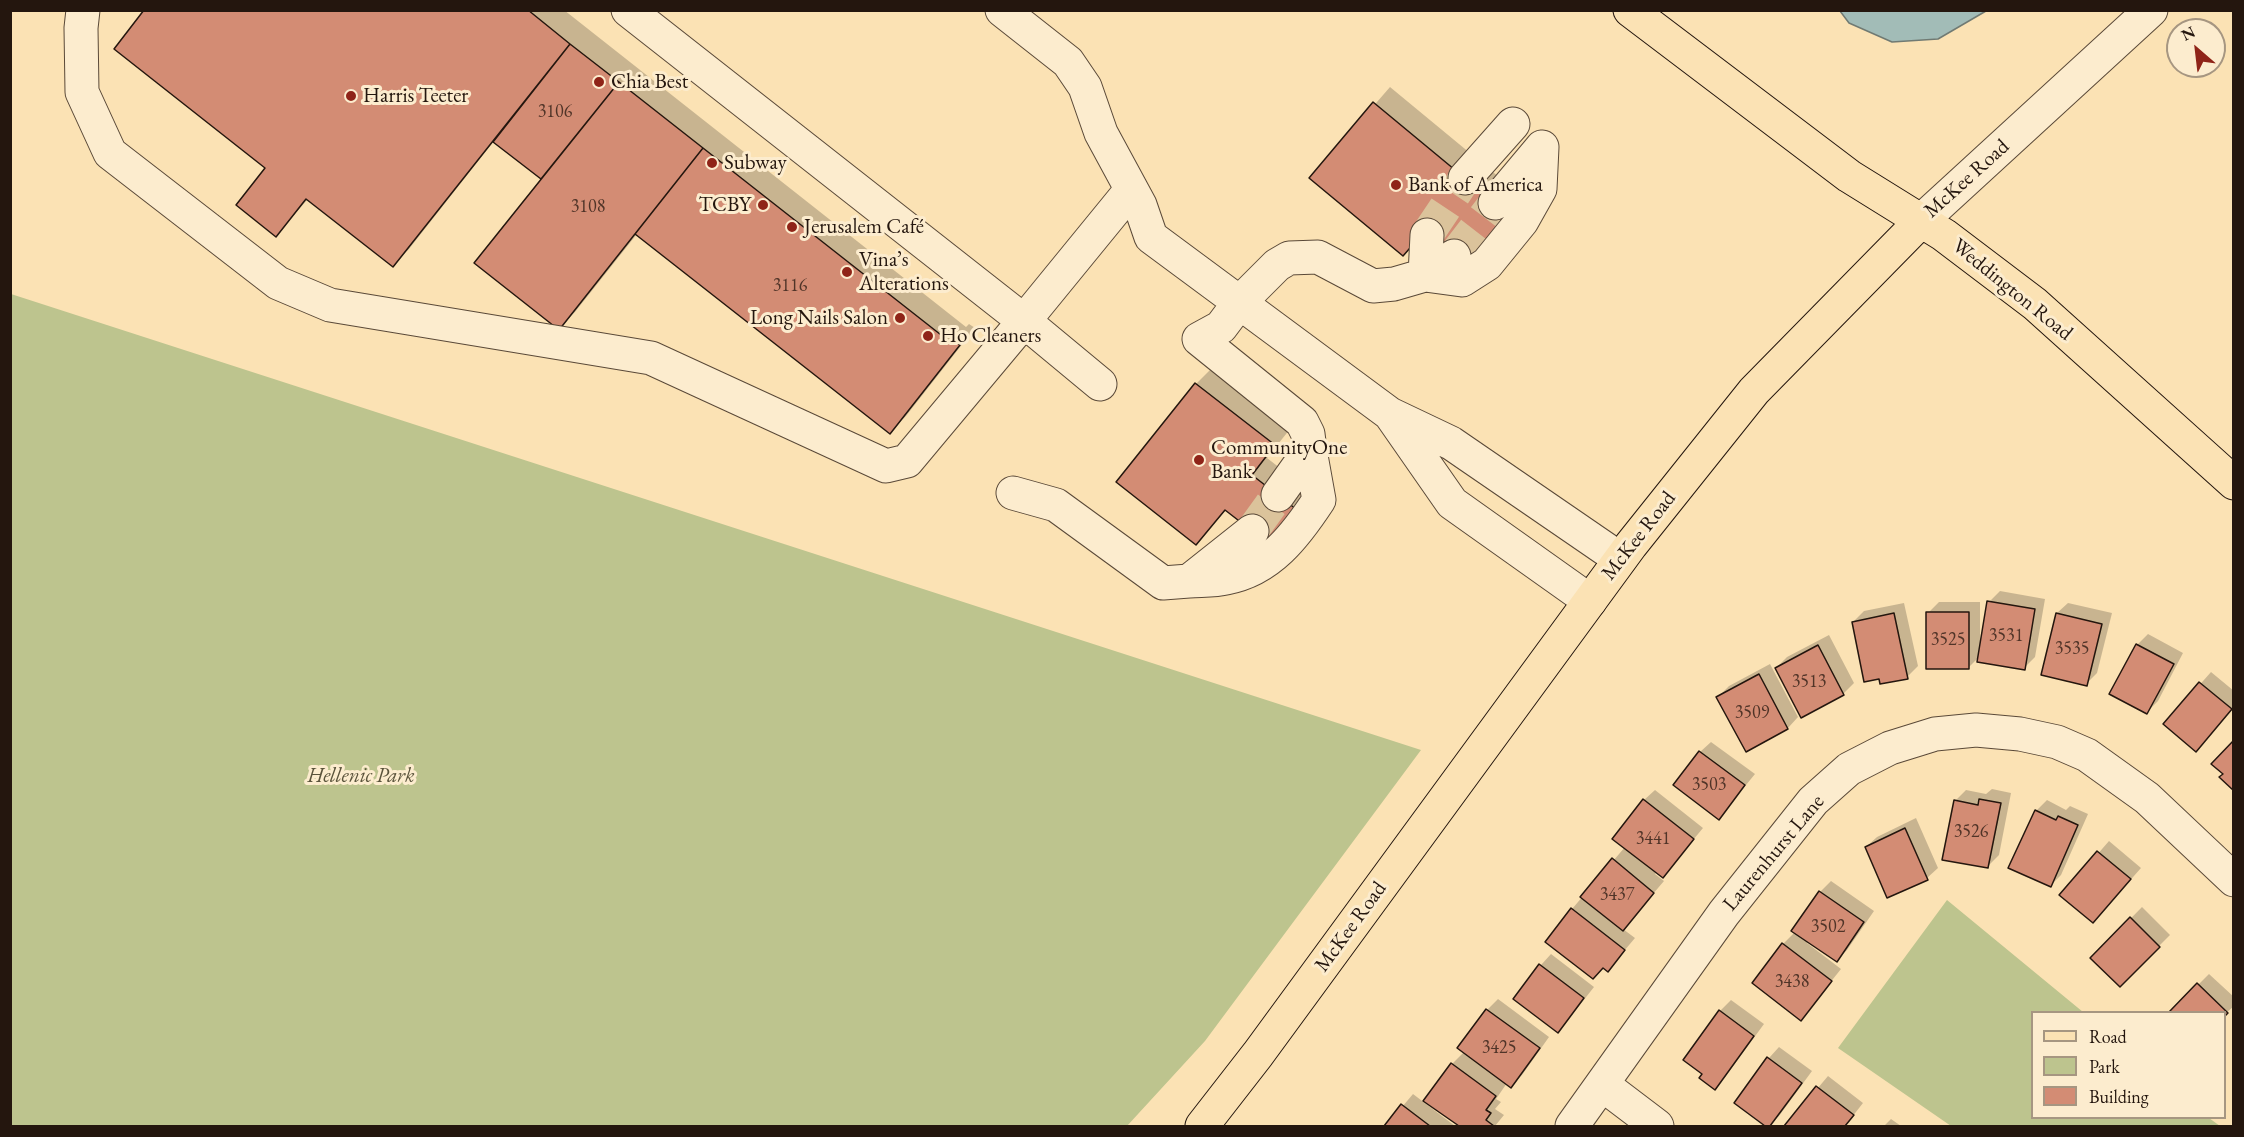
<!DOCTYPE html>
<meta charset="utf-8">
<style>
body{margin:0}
#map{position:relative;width:2244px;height:1137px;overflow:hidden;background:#fbe2b4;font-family:"EB Garamond",serif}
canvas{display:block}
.frame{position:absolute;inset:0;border:12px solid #24160e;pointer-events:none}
.legend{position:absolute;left:2031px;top:1011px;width:195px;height:108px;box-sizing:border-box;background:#fcecce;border:2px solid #a69681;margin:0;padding:8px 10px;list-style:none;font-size:18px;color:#24160e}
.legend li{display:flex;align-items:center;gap:12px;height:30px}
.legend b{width:30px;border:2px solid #a69681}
.north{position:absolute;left:2166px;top:18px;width:60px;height:60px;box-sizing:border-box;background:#fcecce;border:2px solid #a69681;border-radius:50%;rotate:332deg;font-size:16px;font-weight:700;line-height:24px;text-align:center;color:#24160e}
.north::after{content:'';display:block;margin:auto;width:21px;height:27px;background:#8f2418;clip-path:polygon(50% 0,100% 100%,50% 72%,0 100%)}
</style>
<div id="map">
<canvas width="2244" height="1137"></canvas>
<div class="frame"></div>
<ul class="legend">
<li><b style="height:8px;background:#fbe2b4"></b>Road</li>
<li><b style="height:16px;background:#bdc48e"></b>Park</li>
<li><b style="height:16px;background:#d38c74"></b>Building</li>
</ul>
<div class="north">N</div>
</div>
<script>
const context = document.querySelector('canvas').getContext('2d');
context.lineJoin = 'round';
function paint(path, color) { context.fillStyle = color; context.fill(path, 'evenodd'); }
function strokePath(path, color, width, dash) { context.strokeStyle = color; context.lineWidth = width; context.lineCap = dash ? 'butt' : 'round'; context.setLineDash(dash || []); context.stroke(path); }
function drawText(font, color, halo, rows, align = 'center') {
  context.font = font + ' "EB Garamond",serif'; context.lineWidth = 6; context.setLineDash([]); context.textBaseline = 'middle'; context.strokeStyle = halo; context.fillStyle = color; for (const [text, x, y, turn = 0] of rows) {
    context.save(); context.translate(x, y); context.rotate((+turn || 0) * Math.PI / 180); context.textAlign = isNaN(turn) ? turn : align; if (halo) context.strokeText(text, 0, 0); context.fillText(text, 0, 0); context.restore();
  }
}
paint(new Path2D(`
 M11,294L1421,750L1205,1041L1127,1126H11Z
 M1947,900L2083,1012H2032V1118H2209L2220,1126H1951L1838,1048Z`), '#bdc48e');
const water = new Path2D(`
 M1840,11H1986L1938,39L1892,42L1849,23Z`);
paint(water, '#a2bcb7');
strokePath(water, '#707a73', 1.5);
paint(new Path2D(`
 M146,10H564L966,327L969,324L975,328L906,416L890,432L637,234L575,312L559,328L543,179L494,141L409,249L393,265L308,199L276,235L267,168Z
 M1390,87L1528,201L1311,178Z
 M1212,368L1290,429L1267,458L1316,496L1290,530L1227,509L1196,543V384Z
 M2000,591L2045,599L2035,657L2024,668L1980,656L1969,667L1928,613L1939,602H1980V647L1989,602Z
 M1904,603L1918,666L1907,677L1853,622L1864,611Z
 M2068,603L2112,613L2097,673L2086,684L2057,613Z
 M2148,634L2183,653L2158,701L2147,712L2137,645Z
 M1829,635L1854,683L1843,694L1776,668L1787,657Z
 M1770,664L1798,717L1788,728L1746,750L1718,697L1729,686Z
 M2211,672L2234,691V708L2196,750L2165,724Z
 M1711,742L1755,774L1719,818L1700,752Z
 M1992,789L2011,793L1999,855L1988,866L1955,801L1966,790L1986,794Z
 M1655,790L1703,828L1663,876L1657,872L1655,874L1664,881L1623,929L1635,938L1608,970L1572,909L1625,847L1644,800Z
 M2047,800L2066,810L2070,806L2088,814L2061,875L2051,885L2036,811Z
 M1916,818L1938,868L1927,878L1888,896L1866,847L1877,837Z
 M2109,841L2141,868L2103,911L2062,895Z
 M1831,881L1874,911L1847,950L1837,960L1808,941L1807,943L1841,969L1801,1019L1783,944L1795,932L1820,892Z
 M2142,907L2170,935L2120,985L2092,958Z
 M1551,954L1594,987L1568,1020L1558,1031L1541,965Z
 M2209,974L2234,997V1006L2224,1015V1012H2171Z
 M1498,999L1549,1037L1522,1075L1511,1086L1507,1083L1496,1099L1501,1102L1495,1109L1504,1115L1495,1126H1461L1425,1100L1452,1064L1464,1052L1487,1010Z
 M1731,1000L1764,1024L1725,1077L1715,1088L1705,1074L1685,1059L1720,1011Z
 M1779,1047L1812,1071L1779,1116L1768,1126L1736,1103L1769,1058Z
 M1828,1076L1863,1103L1845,1126H1786Z
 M1413,1094L1455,1126H1386Z
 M1891,1119L1901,1126H1884Z`), '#0003');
const building = new Path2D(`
 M144,10H528L570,44L393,267L306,199L276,237L236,205L265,168L114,49Z
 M570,44L619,82L541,179L493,142Z
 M619,82L703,148L559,330L474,263Z
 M1373,102L1513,218L1469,271L1423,233L1403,256L1309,178Z
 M703,148L950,342L952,339L960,345L890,434L635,234Z
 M1195,383L1275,445L1252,475L1301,513L1274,548L1225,510L1196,545L1116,482Z
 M1987,601L2035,609L2025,670L1977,662Z
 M1926,612H1969V669H1926Z
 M1894,613L1908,679L1880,684L1879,679L1864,682L1852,622Z
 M2056,613L2102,624L2087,686L2041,675Z
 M2136,644L2174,664L2147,714L2109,694Z
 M1818,645L1844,695L1801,718L1775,668Z
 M1759,674L1788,729L1746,752L1716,697Z
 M2199,682L2232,709L2196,752L2163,724Z
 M2234,740V791L2219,777L2223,774L2211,764Z
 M1699,751L1745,785L1719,820L1673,785Z
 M1643,799L1694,839L1663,878L1612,839Z
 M1979,799L2001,803L1988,868L1942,860L1954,800L1978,805Z
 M2035,810L2056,820L2058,816L2078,825L2051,887L2008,868Z
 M1905,828L1928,880L1887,898L1865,847Z
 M2097,851L2131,879L2093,923L2059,895Z
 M1612,858L1654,893L1623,931L1580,897Z
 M1819,891L1864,922L1837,962L1791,931Z
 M1571,908L1625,950L1608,972L1603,968L1593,979L1545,942Z
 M2130,917L2160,947L2120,987L2090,958Z
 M1782,943L1832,981L1801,1021L1752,983Z
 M1539,964L1584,998L1558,1033L1513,999Z
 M2197,983L2228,1013L2224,1017V1012H2169Z
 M1486,1009L1540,1048L1511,1088L1457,1048Z
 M1719,1010L1754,1036L1715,1090L1699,1078L1702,1074L1683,1060Z
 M1767,1057L1802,1083L1770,1126H1765L1734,1103Z
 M1451,1063L1496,1096L1486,1110L1491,1113L1486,1120L1494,1126H1459L1423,1101Z
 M1816,1086L1854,1115L1845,1126H1784Z
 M1401,1104L1430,1126H1384Z`);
paint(building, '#d38c74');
strokePath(building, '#24160e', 1.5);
strokePath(new Path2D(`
 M1427,235L1465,178
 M1454,256L1495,203
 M1252,531L1278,495`), '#dbc39b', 33, [33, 16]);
const minor = new Path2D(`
 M83,10L81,28L82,92L110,153L278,283L330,305L651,358L886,466L907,461L1024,321L1100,384
 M628,10L1024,321L1131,190
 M1002,10L1068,62L1085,87L1101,133L1140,205L1151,237L1390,414
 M1465,178L1513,124
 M1495,203L1542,147
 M1921,221L2151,10
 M1425,275L1462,280L1487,264L1522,221L1540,189L1542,147
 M1425,275L1427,235
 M1013,493L1056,505L1163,583L1189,581L1252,531
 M1278,495L1310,450L1308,434L1302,422L1199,339L1221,327L1239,303L1277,265L1289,258L1318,257L1373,286L1394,284L1425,275L1454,256
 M1189,581C1201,580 1214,581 1226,578C1270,570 1296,535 1319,500L1310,450
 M1590,601L1452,503L1390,414L1451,443L1620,559
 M1603,1085L1657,1126
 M1572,1126L1724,913L1813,801L1849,769L1890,748L1935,734L1976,730L2020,734L2057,742L2087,755L2147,798L2234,880`);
const major = new Path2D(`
 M1630,10L1849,176L1944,235L2035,304L2234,483
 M1202,1126L1258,1054L1631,545L1754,391L1921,221`);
strokePath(minor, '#5a4938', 35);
strokePath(major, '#24160e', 35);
strokePath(minor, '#fcecce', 33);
strokePath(major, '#fbe2b4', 33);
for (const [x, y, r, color] of [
 [599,82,6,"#8f2418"],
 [351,96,6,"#8f2418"],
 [712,163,6,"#8f2418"],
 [1396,185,6,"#8f2418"],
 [763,205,6,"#8f2418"],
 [792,227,6,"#8f2418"],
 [847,272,6,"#8f2418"],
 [900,318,6,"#8f2418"],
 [928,336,6,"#8f2418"],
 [1199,460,6,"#8f2418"]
]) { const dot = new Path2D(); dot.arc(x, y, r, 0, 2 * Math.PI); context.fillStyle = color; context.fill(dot); strokePath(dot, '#fcecce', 2); }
drawText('18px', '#503428', null, [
 ["3106",555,112],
 ["3108",588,207],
 ["3116",790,286],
 ["3531",2006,636],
 ["3525",1948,640],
 ["3535",2072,649],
 ["3513",1809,682],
 ["3509",1752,713],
 ["3503",1709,785],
 ["3526",1971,832],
 ["3441",1653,839],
 ["3437",1617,895],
 ["3502",1828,927],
 ["3438",1792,982],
 ["3425",1499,1048]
]);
drawText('21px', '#24160e', '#fcecce', [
 ["Chia Best",611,82],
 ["Harris Teeter",363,96],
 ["Subway",724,163],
 ["Bank of America",1408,185],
 ["TCBY",751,205,"right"],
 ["Jerusalem Café",804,227],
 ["Vina’s",859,260],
 ["Alterations",859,284],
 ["Long Nails Salon",888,318,"right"],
 ["Ho Cleaners",940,336],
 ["CommunityOne",1211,448],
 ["Bank",1211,472]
], 'left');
drawText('21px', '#24160e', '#fcecce', [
 ["McKee Road",1967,179,-42],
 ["Weddington Road",2012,290,39],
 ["McKee Road",1639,536,-52],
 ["Laurenhurst Lane",1774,853,-50],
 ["McKee Road",1351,927,-54]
]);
drawText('italic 21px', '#5a533b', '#fcecce', [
 ["Hellenic Park",361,776]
]);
</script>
